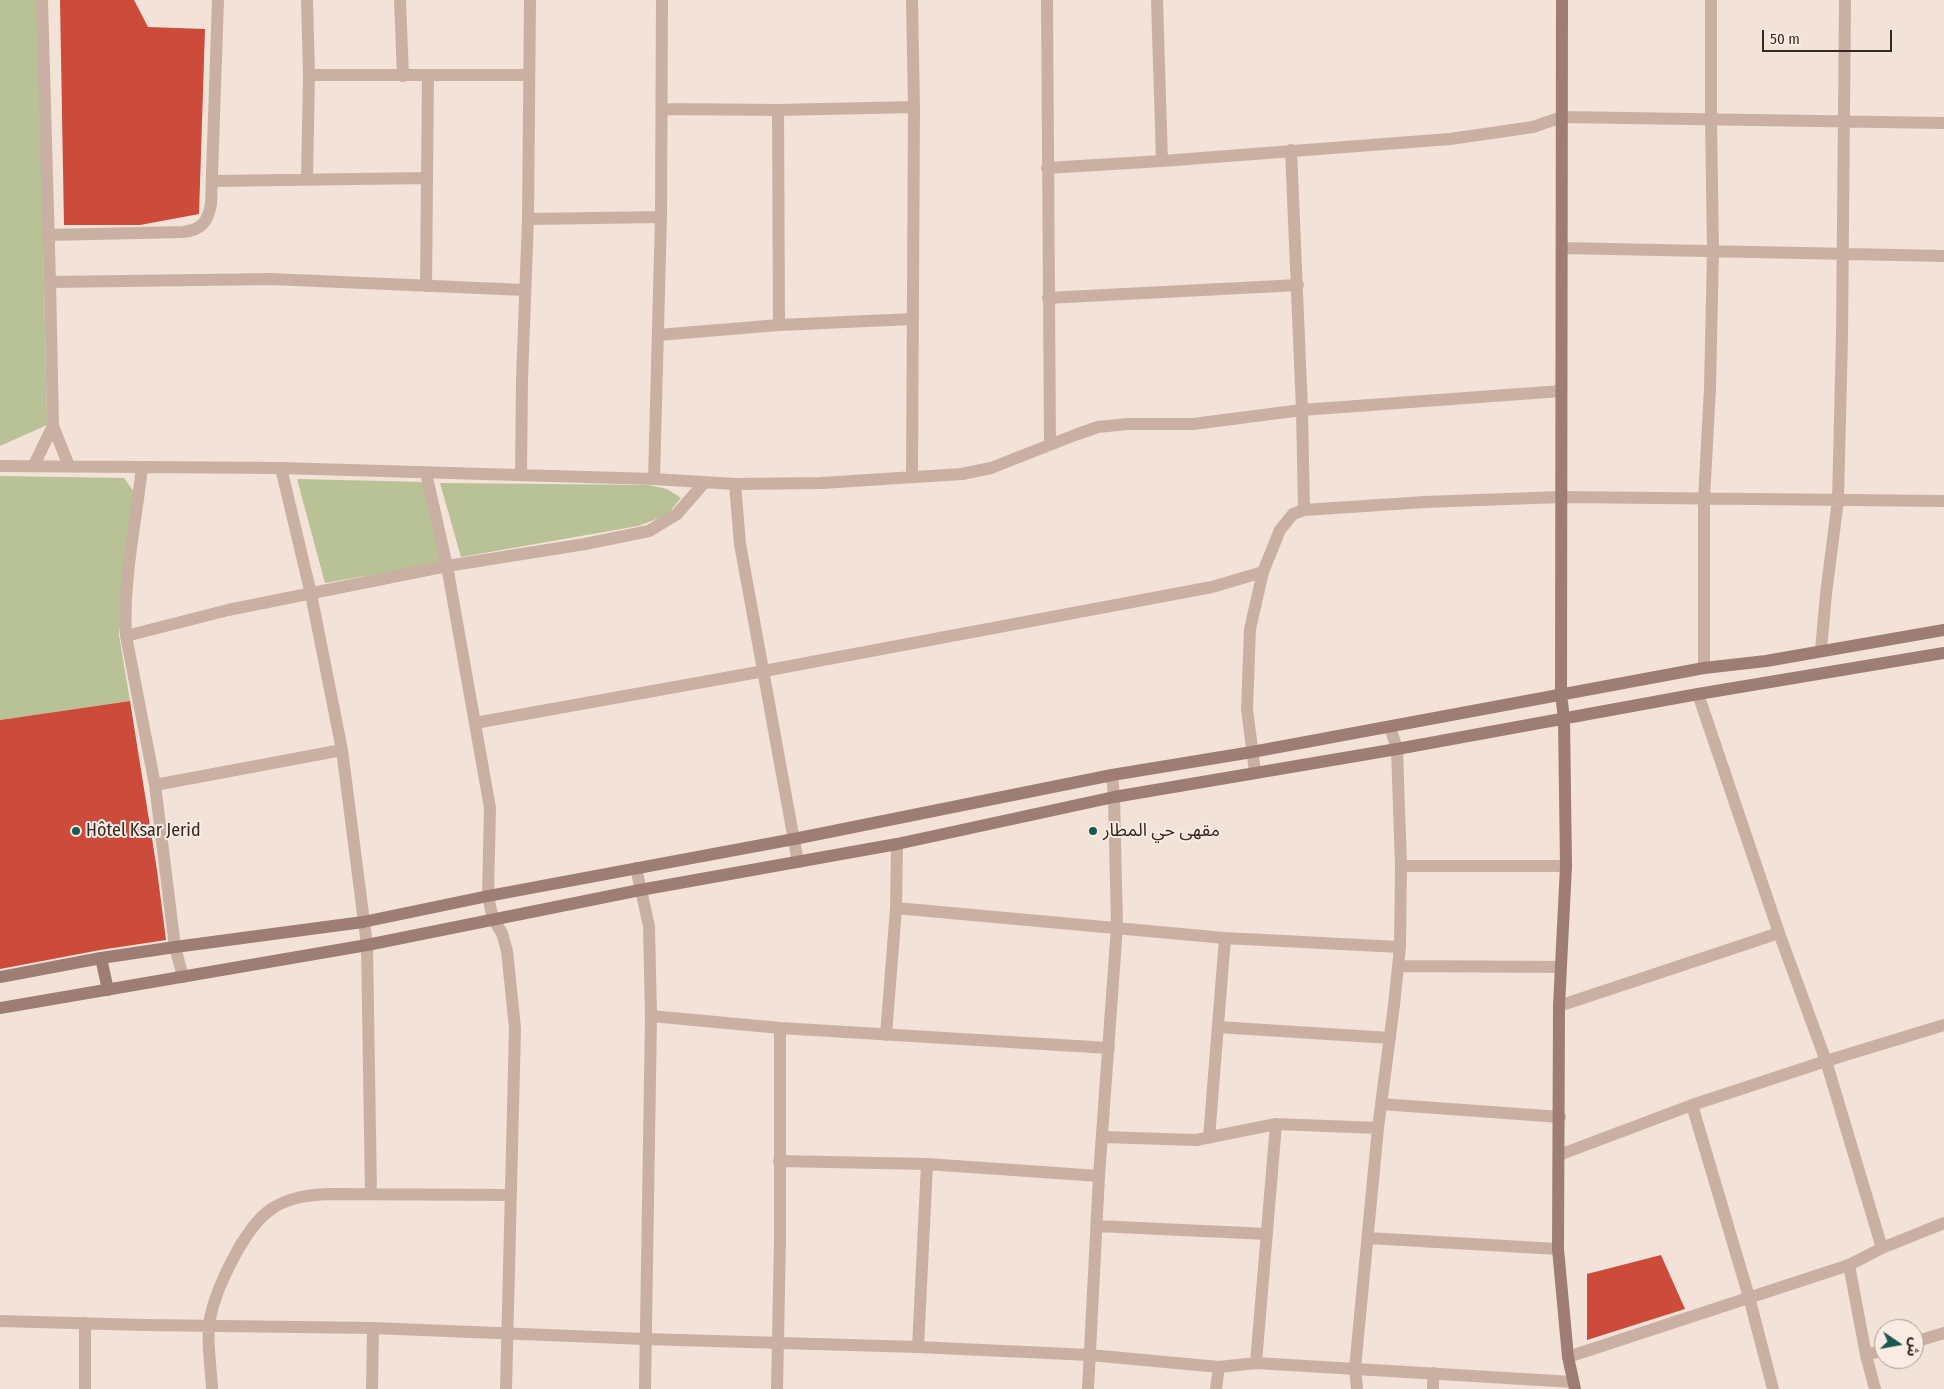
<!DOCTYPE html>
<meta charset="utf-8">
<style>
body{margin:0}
#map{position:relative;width:1944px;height:1389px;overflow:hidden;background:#f2e2d7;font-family:"Fira Sans Condensed","Noto Sans Arabic",sans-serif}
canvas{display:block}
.north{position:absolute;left:1874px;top:1319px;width:50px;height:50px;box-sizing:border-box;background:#faece3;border:1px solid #ab9e97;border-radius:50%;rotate:102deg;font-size:14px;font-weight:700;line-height:20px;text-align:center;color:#352825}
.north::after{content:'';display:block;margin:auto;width:18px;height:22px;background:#195853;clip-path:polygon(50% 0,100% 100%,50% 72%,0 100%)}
.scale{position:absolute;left:1762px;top:30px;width:130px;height:22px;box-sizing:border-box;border:2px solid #352825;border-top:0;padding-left:6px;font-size:15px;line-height:18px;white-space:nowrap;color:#352825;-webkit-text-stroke:4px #faece3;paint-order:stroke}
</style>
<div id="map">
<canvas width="1944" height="1389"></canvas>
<div class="north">ش</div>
<div class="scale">50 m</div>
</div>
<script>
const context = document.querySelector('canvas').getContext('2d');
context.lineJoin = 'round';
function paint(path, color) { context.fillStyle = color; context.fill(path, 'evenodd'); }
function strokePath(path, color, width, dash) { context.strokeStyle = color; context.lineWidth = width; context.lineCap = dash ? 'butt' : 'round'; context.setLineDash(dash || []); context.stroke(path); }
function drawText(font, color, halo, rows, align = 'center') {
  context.font = font + ' "Fira Sans Condensed","Noto Sans Arabic",sans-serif'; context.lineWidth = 4; context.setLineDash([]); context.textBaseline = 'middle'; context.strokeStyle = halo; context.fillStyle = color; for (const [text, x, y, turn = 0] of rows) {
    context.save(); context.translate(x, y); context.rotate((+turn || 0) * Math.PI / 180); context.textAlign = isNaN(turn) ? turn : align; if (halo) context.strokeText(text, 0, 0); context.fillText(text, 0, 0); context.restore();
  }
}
paint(new Path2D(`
 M0,0H38L47,425L0,446Z
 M0,476L124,478L134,492L119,635L130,701L0,720Z
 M297,479L424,482L441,563L325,583Z
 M440,483L648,485L667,489L681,498L667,515L638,526L461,557Z`), '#b9c197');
paint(new Path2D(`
 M60,0H134L148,27L205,29L199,214L140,225H64Z
 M130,701L157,870L166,940L100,950L0,969V720Z
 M1661,1255L1685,1309L1587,1340V1274Z`), '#cc4b3b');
strokePath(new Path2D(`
 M42,0L50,282L53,426L69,466
 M307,0L309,75L307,180
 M400,0L403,76
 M1047,0L1050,444
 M1157,0L1162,161
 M309,75H529
 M662,109L778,110L914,107
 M778,110L779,325
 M1291,150L1302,410L1304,510
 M1047,168L1162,161L1450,139L1533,127L1562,117L1944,123
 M213,181L426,178
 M528,219L661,217
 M48,235L183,232C201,230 208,222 211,204L218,0
 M1562,248L1944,256
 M50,282L272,279L525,290
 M426,286L428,76
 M1048,298L1298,285
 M658,335L779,325L912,319
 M34,465L53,426
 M0,466L281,468L654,479L735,484L821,483L962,474L991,468L1075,435L1098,427L1127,424H1193L1302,410L1561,391
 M142,467C136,523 123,579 126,636L155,785L175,947L183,977
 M281,468L311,594L342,750L367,945L371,1194
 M426,473L447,566L490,808L488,896L493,919L502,933L507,951L515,1028L506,1389
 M521,474L522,380L528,219L530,0
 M912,477L914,107L912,0
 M654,479L661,217L662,0
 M735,484L740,544L798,862
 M126,636L228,610L447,566L585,544L649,531L677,514L704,483
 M1821,650L1826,594L1838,500L1842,336L1845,0
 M1704,668V499L1710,388L1713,251L1711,119V0
 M475,723L764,671L1212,587L1263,572L1280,530L1293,514L1304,510L1425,502L1561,497L1944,501
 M1255,772L1247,709L1250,629L1263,572
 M155,785L342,750
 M1401,866H1566
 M636,868L649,926L651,1016L645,1389
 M896,908L1225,938L1400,947
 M1399,966L1561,967
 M1559,1006L1779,933
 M651,1016L780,1028L1109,1048
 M1218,1027L1390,1038
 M886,1035L896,908L897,844
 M1381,1104L1560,1117
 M1692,1105L1749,1297L1773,1389
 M1102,1137L1196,1140L1276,1124L1378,1128
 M1209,1138L1225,938
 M1559,1155L1692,1105L1826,1061L1779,933L1698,694
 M779,1161L927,1164L1099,1176
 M1097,1226L1267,1234
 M1368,1238L1558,1249
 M1882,1248L1826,1061L1944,1025
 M1849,1265L1866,1355L1875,1389
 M0,1321L144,1325L373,1328L645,1339L918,1347L1090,1355L1219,1367L1256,1363L1573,1382
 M1914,1342L1944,1333
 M918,1347L927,1164
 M1866,1355L1884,1350
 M1568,1357L1849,1265L1882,1248L1944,1223
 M1256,1363L1276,1124
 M85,1389V1323
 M212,1389C211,1371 207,1340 209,1324C214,1291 245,1225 273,1208C290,1197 309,1195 329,1194L510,1195
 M372,1389L373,1328
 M777,1389L780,1240V1028
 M1088,1389L1099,1176L1117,926L1114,797L1112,775
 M1216,1389L1219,1367
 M1357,1389L1355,1368L1378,1128L1394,1005L1400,947L1401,866L1397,749L1390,727
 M1433,1389V1373`), '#cab0a3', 12);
strokePath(new Path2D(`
 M1562,0L1561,694L1564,719L1566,866L1559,1006L1558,1249L1568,1357L1575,1389
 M101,958L108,990
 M0,977L101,958L175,947L363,922L488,896L794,839L1112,775L1252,752L1704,668L1766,661L1944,630
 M0,1008L367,945L640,890L897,844L1114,797L1397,749L1698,694L1944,653`), '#9e7e74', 12);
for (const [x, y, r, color] of [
 [76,831,5,"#195853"],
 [1093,831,5,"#195853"]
]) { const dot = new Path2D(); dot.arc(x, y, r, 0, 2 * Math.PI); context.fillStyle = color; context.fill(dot); strokePath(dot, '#faece3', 2); }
drawText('18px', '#352825', '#faece3', [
 ["Hôtel Ksar Jerid",86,831],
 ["مقهى حي المطار",1103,831]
], 'left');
</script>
